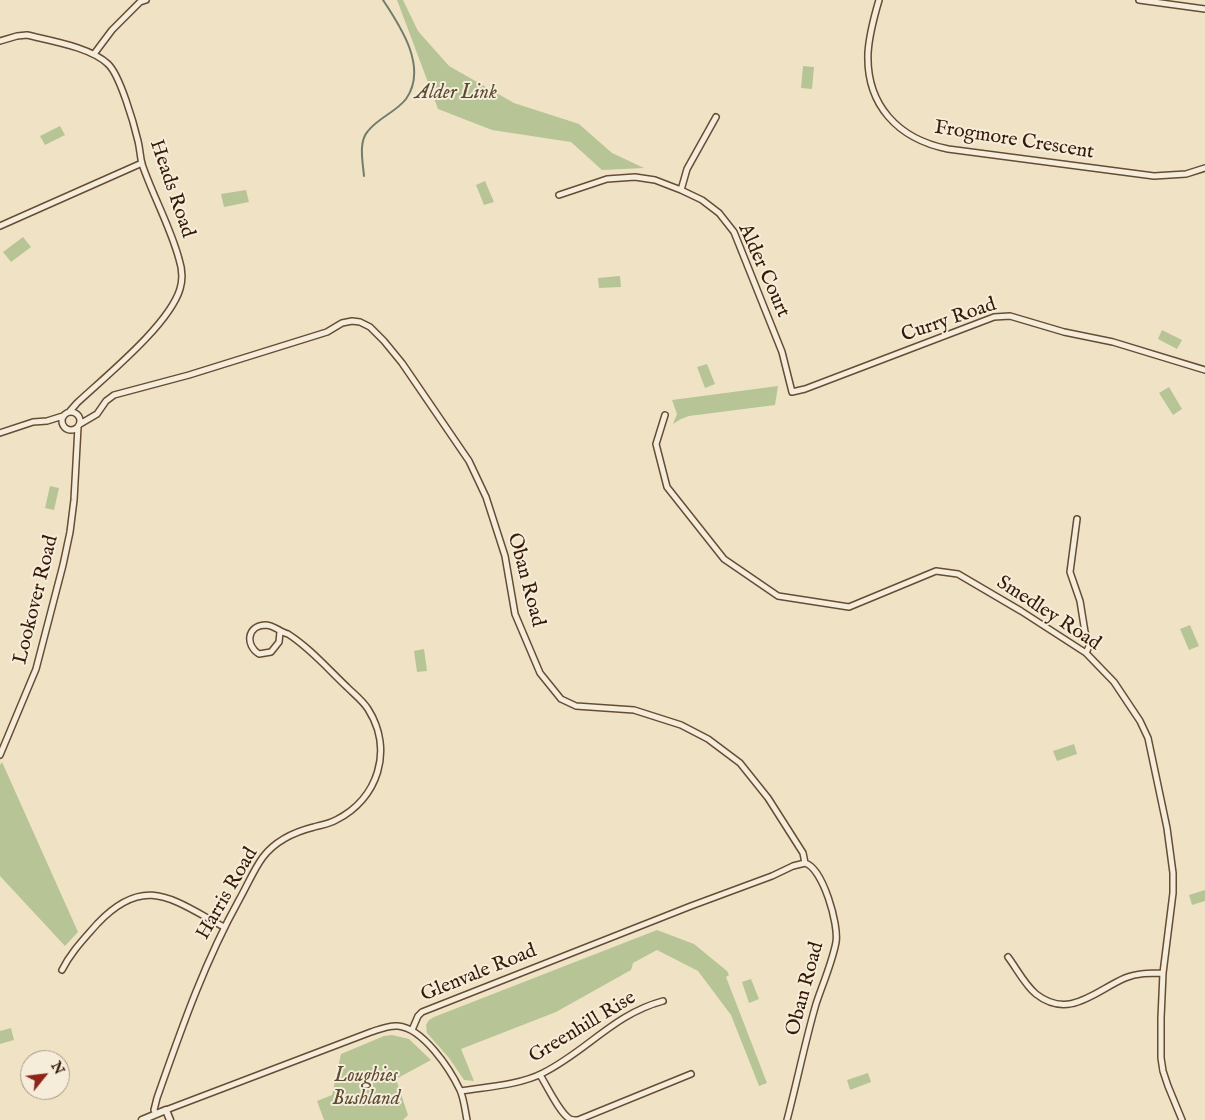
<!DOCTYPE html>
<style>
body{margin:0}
#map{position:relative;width:1205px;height:1120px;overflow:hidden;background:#f0e3c5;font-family:"IM FELL English",serif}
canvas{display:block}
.north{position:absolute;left:20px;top:1050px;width:50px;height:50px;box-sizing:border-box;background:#f5edd9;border:1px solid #a99885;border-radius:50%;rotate:61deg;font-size:14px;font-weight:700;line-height:20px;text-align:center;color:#371908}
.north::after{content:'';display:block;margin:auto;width:18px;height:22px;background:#8f2418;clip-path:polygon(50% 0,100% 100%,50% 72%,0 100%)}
</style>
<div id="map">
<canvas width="1205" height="1120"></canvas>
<div class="north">N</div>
</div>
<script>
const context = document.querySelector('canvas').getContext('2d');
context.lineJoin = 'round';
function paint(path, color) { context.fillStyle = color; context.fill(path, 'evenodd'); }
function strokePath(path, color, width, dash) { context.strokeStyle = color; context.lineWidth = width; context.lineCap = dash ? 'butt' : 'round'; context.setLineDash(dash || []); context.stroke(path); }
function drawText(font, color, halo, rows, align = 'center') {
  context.font = font + ' "IM FELL English",serif'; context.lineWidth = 4; context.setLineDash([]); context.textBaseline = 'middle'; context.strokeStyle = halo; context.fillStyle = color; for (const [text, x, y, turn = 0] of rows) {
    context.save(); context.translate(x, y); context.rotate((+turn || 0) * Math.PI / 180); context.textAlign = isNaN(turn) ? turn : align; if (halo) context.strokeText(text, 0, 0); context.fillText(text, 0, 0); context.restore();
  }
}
paint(new Path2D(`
 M397,0H403L418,31L449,66L514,103L579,124L612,153L644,168L602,170L571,142L492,130L438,109Z
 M803,66L814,67L812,89L801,88Z
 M60,126L65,135L45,145L40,136Z
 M485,181L494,202L484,205L476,185Z
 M246,190L249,202L224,207L221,194Z
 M23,237L31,247L11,262L3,252Z
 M620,276L621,287L599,288L598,278Z
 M1162,330L1182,340L1177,349L1158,339Z
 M707,364L715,384L705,388L697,367Z
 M778,386L775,405L689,416L681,419L673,424L677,414L672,400Z
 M1169,387L1182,409L1173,415L1159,393Z
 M50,486L59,488L54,510L45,508Z
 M1190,625L1199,646L1189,650L1180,629Z
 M424,649L427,671L417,672L414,651Z
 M1074,744L1077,754L1057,761L1053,751Z
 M2,762L78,932L65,946L0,876V765Z
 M1205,890V901L1192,905L1189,895Z
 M657,930L694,944L727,971L729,975L726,977L767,1083L759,1086L731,1015L698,971L657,950L633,963L631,970L556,1012L461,1049L474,1081L464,1080L449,1058L427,1033L426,1025L429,1020L434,1017Z
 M751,979L759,999L749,1003L742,982Z
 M11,1028L14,1040L0,1044V1031Z
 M392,1035L409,1039L431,1060L396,1079L408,1115L403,1120H324L317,1101L332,1095L341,1054L384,1036Z
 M868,1073L871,1082L850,1090L847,1080Z`), '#b7c496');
strokePath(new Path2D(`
 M364,176C363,163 358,142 368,131C378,118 396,112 406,99C428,68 401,27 383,0`), '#727c6e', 2);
const minor = new Path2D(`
 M879,0C874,17 869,35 868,53C866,105 898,139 948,149L1154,176L1186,174L1205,168
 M1139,0L1205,9
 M0,41L17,36L27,35C51,41 90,47 108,64C120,75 134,124 138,141C140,149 140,156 142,164C153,196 170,226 179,259C182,268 183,279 180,289C169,325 106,376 77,403L70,411
 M94,54L112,30L140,2L146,0
 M681,190L687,169L716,117
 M559,195L607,179L635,177L655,180L681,190L702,200L719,213L734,232L782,352L792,392L805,389L994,317L1010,316L1064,332L1113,342L1205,370
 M0,226L142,163
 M62 421a9 9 0 1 1 18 0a9 9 0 1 1-18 0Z
 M665,415L656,444L667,487L724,559L778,596L849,607L936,571L958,574L1021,611L1086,653L1114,682L1140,721L1148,738L1167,828L1173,873V893L1163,973L1161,1018V1058L1163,1071L1168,1086L1182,1120
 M80,424L97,414L106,401L114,395L189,375L327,332L342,323L352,321L360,322L370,327L384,341L402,363L469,461L486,497L505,556L515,614L540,673L561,699L576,706L634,710L681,725L708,739L740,763L768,798L803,853L805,863
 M0,433L33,422L47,421L63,416
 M1077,519L1070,572L1080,601L1085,632L1090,644L1086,653
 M0,755L36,669L63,565L70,532L74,500L78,427
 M1008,957C1017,969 1025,985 1036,994C1069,1020 1095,991 1125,978C1137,973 1150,973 1163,973
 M62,970C71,952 84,939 97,924C145,873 173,900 224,927
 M412,1030L418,1016L422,1012L691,906L772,876L793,866L805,863
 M540,1075C546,1084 560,1114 570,1119C572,1120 575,1120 578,1120L691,1074
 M461,1091C486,1087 520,1085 543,1073C587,1051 614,1014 663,1001
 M166,1110L371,1032C380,1029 389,1025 398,1026C423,1028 450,1069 460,1090C464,1099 465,1110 467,1120
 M156,1114L154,1110L157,1098C181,1030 204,963 239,900C247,886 254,869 263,857C276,840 294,832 314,827C321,825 329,824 336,820C378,799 394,750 368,709C363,701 354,694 347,687C328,669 310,648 288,634C280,632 274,625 265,625C247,626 245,645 259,654L271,652L279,642L280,632
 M787,1120C797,1082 805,1042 816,1004C822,986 833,960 836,942C839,925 823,868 805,863`);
const tertiary = new Path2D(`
 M142,1120L166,1110L170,1120`);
strokePath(minor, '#654c37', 8);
strokePath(tertiary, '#654c37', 9);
strokePath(minor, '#f5edd9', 5);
strokePath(tertiary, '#f5edd9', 6);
drawText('italic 20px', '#5d4c33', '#f5edd9', [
 ["Alder Link",456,94],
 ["Loughies",366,1077],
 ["Bushland",366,1100]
]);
drawText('20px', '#371908', '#f5edd9', [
 ["Frogmore Crescent",1014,141,9],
 ["Heads Road",171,189,71],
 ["Alder Court",763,271,66],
 ["Curry Road",949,321,-19],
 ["Oban Road",525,580,75],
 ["Lookover Road",37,600,-76],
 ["Smedley Road",1048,614,33],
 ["Harris Road",228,894,-60],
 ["Glenvale Road",479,974,-22],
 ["Oban Road",806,989,-75],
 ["Greenhill Rise",583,1028,-31]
]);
</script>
